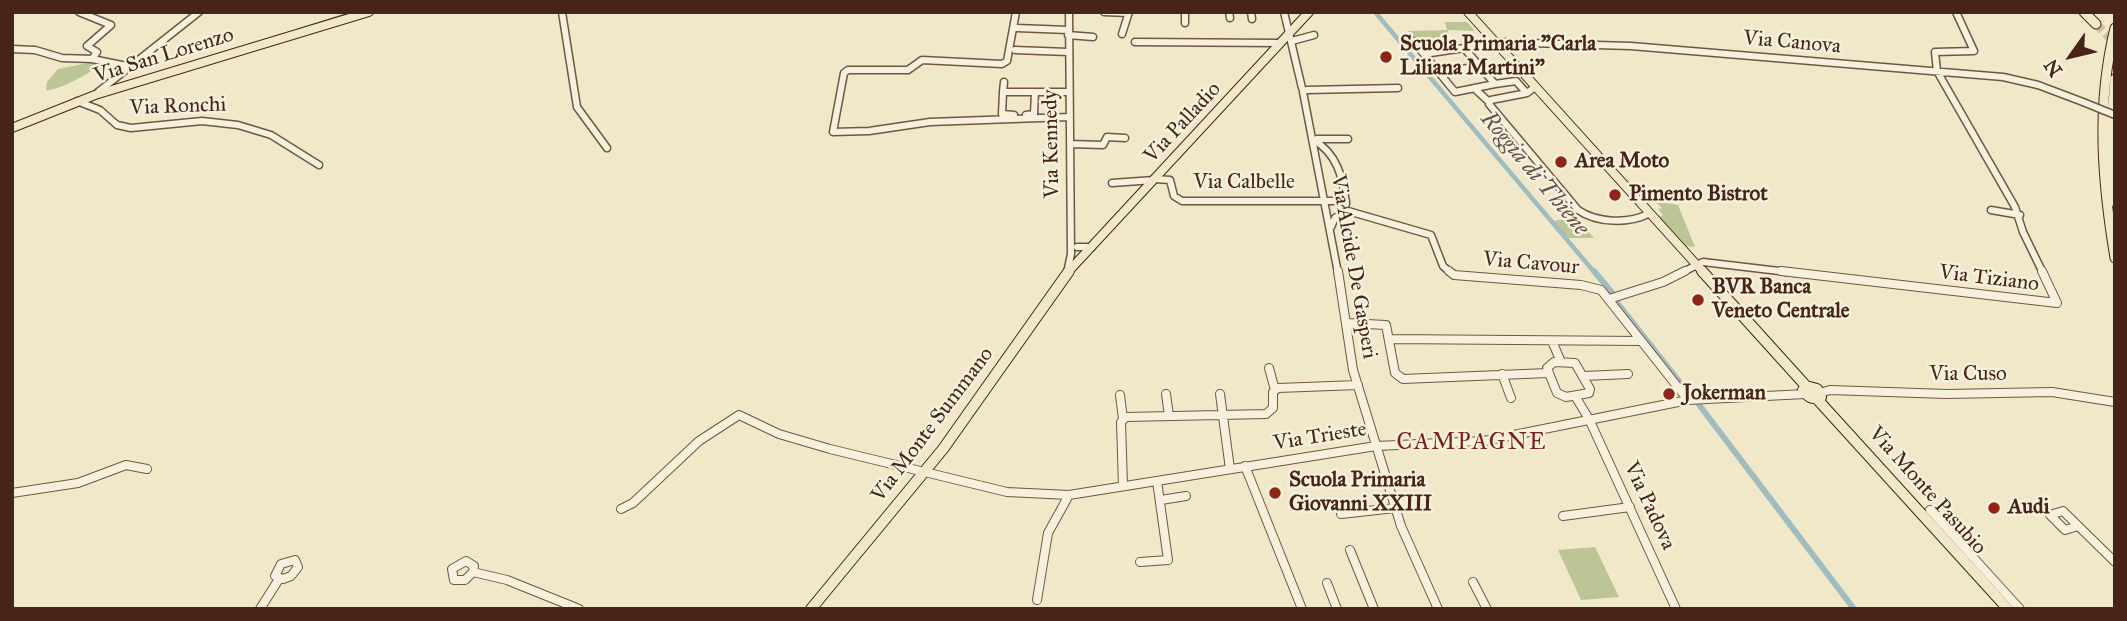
<!DOCTYPE html>
<style>
body{margin:0}
#map{position:relative;width:2127px;height:621px;overflow:hidden;background:#f1e8c9;font-family:"IM FELL Great Primer",serif}
canvas{display:block}
.frame{position:absolute;inset:0;border:14px solid #482418;pointer-events:none}
.north{position:absolute;left:2036px;top:21px;width:70px;height:70px;-webkit-text-stroke:5px #f6f0dc;paint-order:stroke;rotate:236deg;font-size:19px;font-weight:700;line-height:28px;text-align:center;color:#482418}
.north::after{content:'';display:block;margin:auto;width:24px;height:32px;background:#482418;clip-path:polygon(50% 0,100% 100%,50% 72%,0 100%)}
</style>
<div id="map">
<canvas width="2127" height="621"></canvas>
<div class="frame"></div>
<div class="north">N</div>
</div>
<script>
const context = document.querySelector('canvas').getContext('2d');
context.lineJoin = 'round';
function paint(path, color) { context.fillStyle = color; context.fill(path, 'evenodd'); }
function strokePath(path, color, width, dash) { context.strokeStyle = color; context.lineWidth = width; context.lineCap = dash ? 'butt' : 'round'; context.setLineDash(dash || []); context.stroke(path); }
function drawText(font, color, halo, rows, align = 'center') {
  context.font = font + ' "IM FELL Great Primer",serif'; context.lineWidth = 5; context.setLineDash([]); context.textBaseline = 'middle'; context.strokeStyle = halo; context.fillStyle = color; for (const [text, x, y, turn = 0] of rows) {
    context.save(); context.translate(x, y); context.rotate((+turn || 0) * Math.PI / 180); context.textAlign = isNaN(turn) ? turn : align; if (halo) context.strokeText(text, 0, 0); context.fillText(text, 0, 0); context.restore();
  }
}
paint(new Path2D(`
 M1445,22H1467L1475,31L1448,30L1449,37L1415,39L1408,31L1447,30Z
 M93,62L102,63C95,71 56,92 46,90L47,82L58,69Z
 M1654,201L1678,205L1695,247L1685,246L1659,218L1663,215L1658,209L1662,208Z
 M1575,217L1594,238H1568L1553,221Z
 M1595,547L1619,597L1581,600L1558,550Z`), '#bcc595');
strokePath(new Path2D(`
 M300,29L353,12`), '#7c807d', 2);
strokePath(new Path2D(`
 M1375,12L1595,273`), '#9fbdc0', 4.5);
strokePath(new Path2D(`
 M1594,271L1613,294
 M1615,300L1689,394
 M1697,402L1854,609`), '#9fbdc0', 6);
strokePath(new Path2D(`
 M2096,24L2115,43`), '#cfc1a6', 9, [9, 4.5]);
const minorFar1 = new Path2D(`
 M79,12L111,25L87,46L97,52L92,59
 M562,12L577,107L607,148
 M1016,12L1007,61L1002,64L922,60L908,70H848L844,73L833,132L869,131L930,122L1068,117
 M1104,12L1129,13
 M1185,12V23
 M1229,12L1230,18
 M1251,12L1252,19
 M1284,12L1302,88
 M1956,12L1974,51L1935,52L1937,71L2015,207L2023,232L2043,273
 M1017,28L1068,30
 M1122,34L1129,12
 M1068,35L1093,37
 M1292,41L1314,35
 M1413,41L1455,92L1495,84L1464,48L1424,54
 M1135,42L1281,43
 M1494,42L1631,46L2003,77L2038,85L2083,102
 M12,49L35,50L62,58L92,59L132,67
 M1015,50L1068,52
 M1439,73L1479,66
 M1004,82L1003,92H1068
 M1495,84L1516,81L1524,90
 M1535,87L1527,93L1491,100L1489,104L1578,210C1597,223 1628,224 1648,214
 M1474,88L1489,102
 M1307,90L1398,88
 M98,92L199,12
 M1003,92L1002,114L1014,115
 M1303,92L1338,273
 M77,101L100,110L117,125L131,128L202,121L238,125L271,135L319,165
 M1026,115L1034,114L1035,92
 M1312,139C1337,153 1343,177 1346,204
 M1317,139H1348
 M1070,144L1103,145L1107,137L1125,138
 M1155,179L1170,180L1174,196L1182,201H1346
 M1112,183L1154,180
 M1991,210L2020,215
 M1331,227L1335,218L1348,211L1431,235L1443,266L1451,273
 M1077,247H1092
 M1067,273L1071,254L1069,12
 M1681,273L1703,262L1796,273`);
const minor = new Path2D(`
 M1338,271L1353,370L1401,526L1438,609
 M1449,271L1454,275L1581,285L1601,290L1688,400
 M1781,271L2057,303L2042,271
 M1609,299L1663,282L1685,271
 M1346,323L1386,325L1395,373L1403,379L1548,373
 M1389,339L1640,341
 M1552,341L1561,362
 M1554,362L1575,363L1590,389L1589,393L1566,397L1557,393L1547,368Z
 M1269,368L1275,390
 M1502,374L1511,398
 M1584,376L1628,374
 M1820,393L1830,390L1947,394L2052,392L2115,402
 M1166,394L1169,416
 M1220,394L1230,469
 M1120,395L1123,419
 M1575,396L1589,419L1676,609
 M1245,466L1302,609
 M1123,486L1121,422L1126,417L1266,414L1273,408V392L1278,388L1358,385
 M12,493L78,483L126,465L147,469
 M1161,500L1186,496
 M621,509L633,503L699,441L739,415L779,434L830,449L1007,492L1069,495L1376,446L1484,441L1688,400L1805,394
 M1930,510L2020,609
 M1341,514L1395,508
 M1563,516L1630,507
 M2078,526L2065,530L2050,515L2063,511L2115,562
 M1350,550L1374,609
 M295,560L298,567L291,576L283,579L275,576L281,564Z
 M466,561L474,566L473,572L465,580H454L452,569Z
 M1140,562L1168,560L1157,481
 M473,572L507,580L579,609
 M1473,582L1487,609
 M1327,583L1337,609
 M1037,600L1048,533L1069,495
 M260,609L279,579`);
const majorFar1 = new Path2D(`
 M1468,12L1704,273
 M12,128L95,95L369,12
 M1067,273L1309,12`);
const major = new Path2D(`
 M1702,271L1806,386
 M1806,386L1817,389L1821,397C1812,400 1808,397 1803,390Z
 M1817,399L2008,609
 M811,609L943,449L1069,271`);
const highway = new Path2D(`
 M2084,12L2096,24
 M2115,28C2096,105 2102,180 2115,258
 M2115,79L2110,140L2115,202`);
strokePath(minorFar1, '#725544', 9);
strokePath(minor, '#725544', 10);
strokePath(majorFar1, '#482418', 10);
strokePath(major, '#482418', 12);
strokePath(highway, '#482418', 11);
strokePath(minorFar1, '#f6f0dc', 6);
strokePath(minor, '#f6f0dc', 8);
strokePath(majorFar1, '#f1e8c9', 8);
strokePath(major, '#f1e8c9', 10);
strokePath(highway, '#f1e8c9', 9);
const minorBridge = new Path2D(`
 M2083,102L2115,115`);
strokePath(minorBridge, '#725544', 9, []);
strokePath(minorBridge, '#f6f0dc', 6);
for (const [x, y, r, color] of [
 [1386,57,7,"#8f2418"],
 [1561,162,7,"#8f2418"],
 [1615,195,7,"#8f2418"],
 [1698,300,7,"#8f2418"],
 [1669,394,7,"#8f2418"],
 [1275,493,7,"#8f2418"],
 [1994,508,7,"#8f2418"]
]) { const dot = new Path2D(); dot.arc(x, y, r, 0, 2 * Math.PI); context.fillStyle = color; context.fill(dot); strokePath(dot, '#f6f0dc', 2.5); }
drawText('21px', '#482418', '#f6f0dc', [
 ["Via Canova",1792,43,5],
 ["Via San Lorenzo",164,56,-17],
 ["Via Ronchi",178,107,-2],
 ["Via Palladio",1183,123,-47],
 ["Via Kennedy",1052,144,-91],
 ["Via Calbelle",1244,183],
 ["Via Cavour",1531,264,5],
 ["Via Alcide De Gasperi",1353,267,80],
 ["Via Tiziano",1989,279,7],
 ["Via Cuso",1968,375],
 ["Via Monte Summano",933,425,-53],
 ["Via Trieste",1320,437,-9],
 ["Via Monte Pasubio",1927,491,48],
 ["Via Padova",1649,506,65]
]);
drawText('bold 21px', '#482418', '#f6f0dc', [
 ["Scuola Primaria \"Carla",1400,45],
 ["Liliana Martini\"",1400,69],
 ["Area Moto",1575,162],
 ["Pimento Bistrot",1629,195],
 ["BVR Banca",1712,288],
 ["Veneto Centrale",1712,312],
 ["Jokerman",1683,394],
 ["Scuola Primaria",1289,481],
 ["Giovanni XXIII",1289,505],
 ["Audi",2008,508]
], 'left');
drawText('italic 23px', '#62524a', '#f6f0dc', [
 ["Roggia di Thiene",1534,174,50]
]);
context.letterSpacing = '2px';
drawText('23px', '#7a1f14', '#f6f0dc', [
 ["CAMPAGNE",1472,443]
]);
context.letterSpacing = '0px';
</script>
